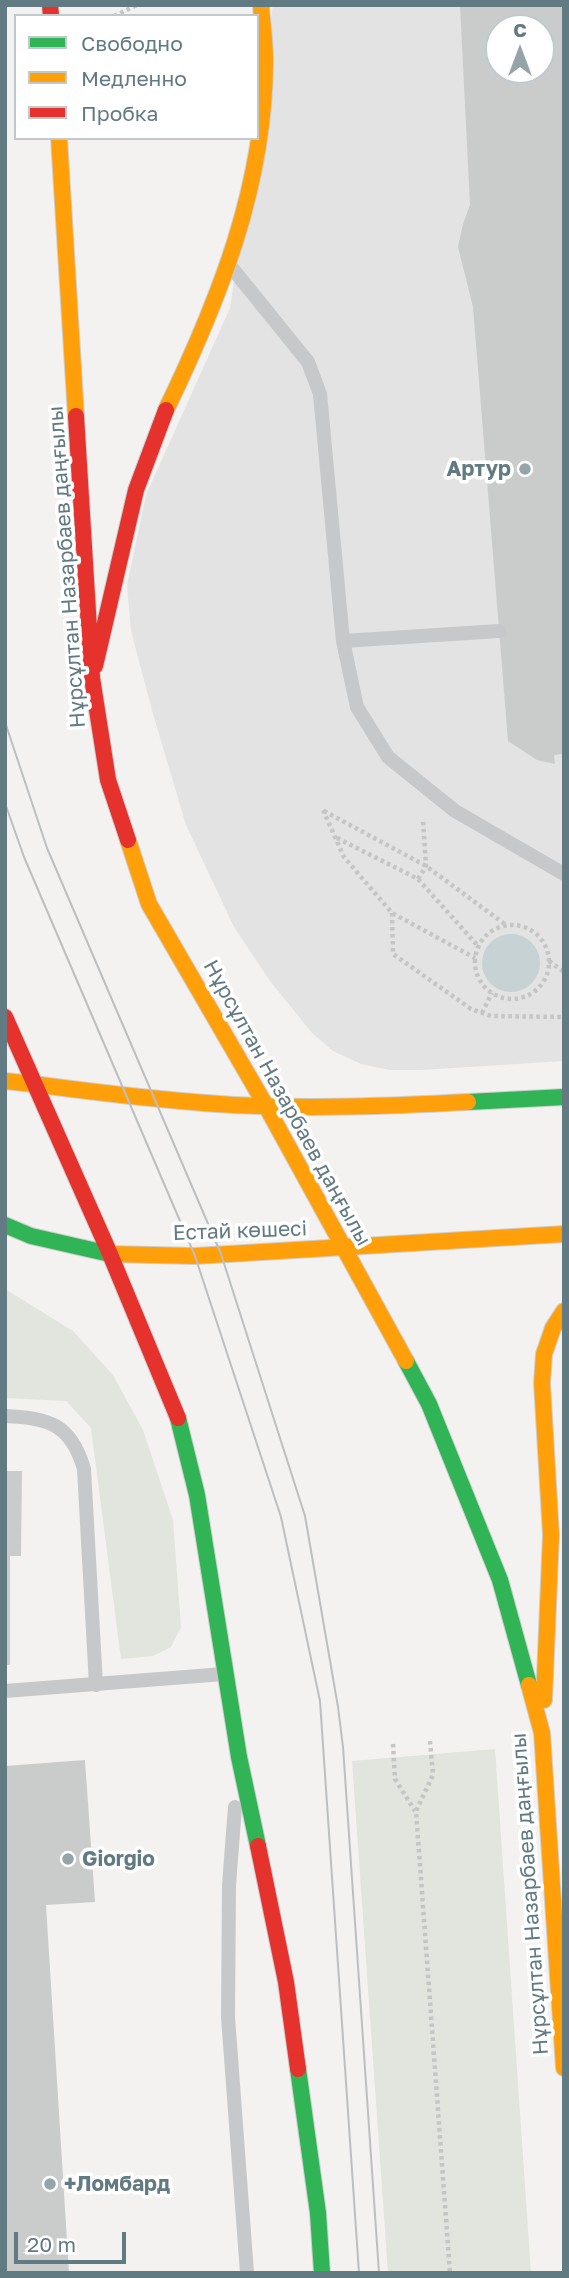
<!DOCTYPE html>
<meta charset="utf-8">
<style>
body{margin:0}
#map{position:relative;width:569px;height:2278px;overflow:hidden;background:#f3f2f1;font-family:"Golos Text",sans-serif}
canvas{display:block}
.frame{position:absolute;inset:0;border:7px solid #627a82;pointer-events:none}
.legend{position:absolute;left:14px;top:14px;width:245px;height:126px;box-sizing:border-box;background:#fff;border:2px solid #c0cacd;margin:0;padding:9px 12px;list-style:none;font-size:21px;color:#627a82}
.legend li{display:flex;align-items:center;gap:14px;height:35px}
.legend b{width:35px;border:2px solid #c0cacd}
.north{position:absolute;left:485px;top:14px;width:70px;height:70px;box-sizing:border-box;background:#fff;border:2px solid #c0cacd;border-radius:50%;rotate:0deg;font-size:19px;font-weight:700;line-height:28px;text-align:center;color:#627a82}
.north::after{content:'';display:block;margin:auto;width:24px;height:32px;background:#95a4a9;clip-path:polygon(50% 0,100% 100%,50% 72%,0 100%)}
.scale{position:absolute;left:14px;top:2232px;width:112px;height:32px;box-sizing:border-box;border:4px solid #627a82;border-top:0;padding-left:9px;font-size:21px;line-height:24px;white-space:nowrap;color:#627a82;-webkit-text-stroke:5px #fff;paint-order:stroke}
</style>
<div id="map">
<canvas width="569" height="2278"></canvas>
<div class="frame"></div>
<ul class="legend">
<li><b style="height:9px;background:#30b455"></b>Свободно</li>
<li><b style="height:9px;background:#ff9f0a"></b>Медленно</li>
<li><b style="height:9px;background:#e5322d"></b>Пробка</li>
</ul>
<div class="north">С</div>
<div class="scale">20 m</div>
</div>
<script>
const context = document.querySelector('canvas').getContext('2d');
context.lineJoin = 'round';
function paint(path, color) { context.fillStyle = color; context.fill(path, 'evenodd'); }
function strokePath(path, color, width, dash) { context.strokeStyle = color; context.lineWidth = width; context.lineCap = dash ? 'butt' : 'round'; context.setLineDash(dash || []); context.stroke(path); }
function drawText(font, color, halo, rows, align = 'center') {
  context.font = font + ' "Golos Text",sans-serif'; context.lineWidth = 7; context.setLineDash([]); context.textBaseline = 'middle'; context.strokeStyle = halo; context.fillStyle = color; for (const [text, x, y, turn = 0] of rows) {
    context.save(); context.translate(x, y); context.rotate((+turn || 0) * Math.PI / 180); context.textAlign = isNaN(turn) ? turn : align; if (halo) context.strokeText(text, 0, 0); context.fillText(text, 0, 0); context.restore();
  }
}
paint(new Path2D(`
 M273,5H564V1061L422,1070H390L361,1064L333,1051L312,1033L270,981L234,927L186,825L153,714L131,631L127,585L146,495L230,308ZM499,28H541V70H499Z`), '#e2e3e2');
paint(new Path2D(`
 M5,1289L73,1331L113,1375L143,1430L173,1520L181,1627L171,1647L153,1656L121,1659L91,1428L66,1401L5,1398Z
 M495,1749L531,2273H388L352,1761Z`), '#e2e4de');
paint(new Path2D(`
 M482 963a29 29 0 1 1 58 0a29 29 0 1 1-58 0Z`), '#c6d2d3');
paint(new Path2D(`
 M460,5H564V754L554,755L555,764L537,760L508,741L473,307L458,247L463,224L470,205ZM499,28H541V70H499Z
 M5,1471H22L21,1556H10V1665H5Z
 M85,1760L95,1902L46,1905L69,2273H5V1766Z`), '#cacccc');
const fast = new Path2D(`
 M468,1102L564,1097
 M5,1225L31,1236L110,1254
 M406,1361L429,1404L500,1580L529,1685
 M178,1418L197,1495L239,1757L258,1846
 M298,2069L318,2213L322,2273`);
const slow = new Path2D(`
 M59,138L76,416
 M166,410C219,300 266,183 265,58C265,41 262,23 261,5
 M128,840L149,904L266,1106L406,1361
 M5,1081L33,1084
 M33,1084C100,1093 167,1101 234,1105C312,1109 390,1106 468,1102
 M110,1254L195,1256L564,1234
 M529,1685L542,1733L564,2068
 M544,1700L551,1535L542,1383L544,1354L553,1328L564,1311`);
const jam = new Path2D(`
 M50,5L51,16
 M76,416L92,678L108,780L128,840
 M95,666L136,490L166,410
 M5,1017L110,1254L178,1418
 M258,1846L286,1982L298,2069`);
strokePath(fast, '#cecfcf', 18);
strokePath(slow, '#cecfcf', 18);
strokePath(jam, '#cecfcf', 18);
strokePath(new Path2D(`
 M114,16L137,5
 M323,810L344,857L392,913L475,958
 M324,811L426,866L506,925
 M337,838L418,879L478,946
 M418,879L426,866L423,820
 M392,913L393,954L471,1009L491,1016L564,1017
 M475 962a37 37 0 1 1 74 0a37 37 0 1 1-74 0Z
 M549,961L564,972
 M482,1013L492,993
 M430,1741L433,1775L416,1811L450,2273
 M393,1744L395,1779L415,1811`), '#c4c6c6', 4.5, [3.5, 3.5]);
strokePath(new Path2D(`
 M232,268L308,362L320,394L343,641L357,707L388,757L455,811L564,874
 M343,641L499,631
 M5,1416C49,1418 71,1424 84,1469L96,1685
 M5,1691L224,1674
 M235,1807L229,1885L228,2017L247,2273`), '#c7c8c9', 14);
strokePath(fast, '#30b455', 16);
strokePath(slow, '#ff9f0a', 16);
strokePath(jam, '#e5322d', 16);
strokePath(new Path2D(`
 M5,722L47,848L221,1254L305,1516L338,1707L343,1747L379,2273
 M5,803L24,857L195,1256L281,1517L320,1701L359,2273`), '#bdbebf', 2);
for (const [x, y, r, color] of [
 [525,469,7,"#95a4a9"],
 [68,1859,7,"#95a4a9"],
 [50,2184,7,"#95a4a9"]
]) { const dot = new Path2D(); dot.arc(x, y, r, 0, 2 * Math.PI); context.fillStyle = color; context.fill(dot); strokePath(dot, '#fff', 2.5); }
drawText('bold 21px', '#627a82', '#fff', [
 ["Артур",511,469,"right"],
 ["Giorgio",82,1859],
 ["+Ломбард",64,2184]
], 'left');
drawText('21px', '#627a82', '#fff', [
 ["Нұрсұлтан Назарбаев даңғылы",67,567,-94],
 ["Нұрсұлтан Назарбаев даңғылы",287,1103,61],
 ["Естай көшесі",240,1231,-2],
 ["Нұрсұлтан Назарбаев даңғылы",530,1894,-94]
]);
</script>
